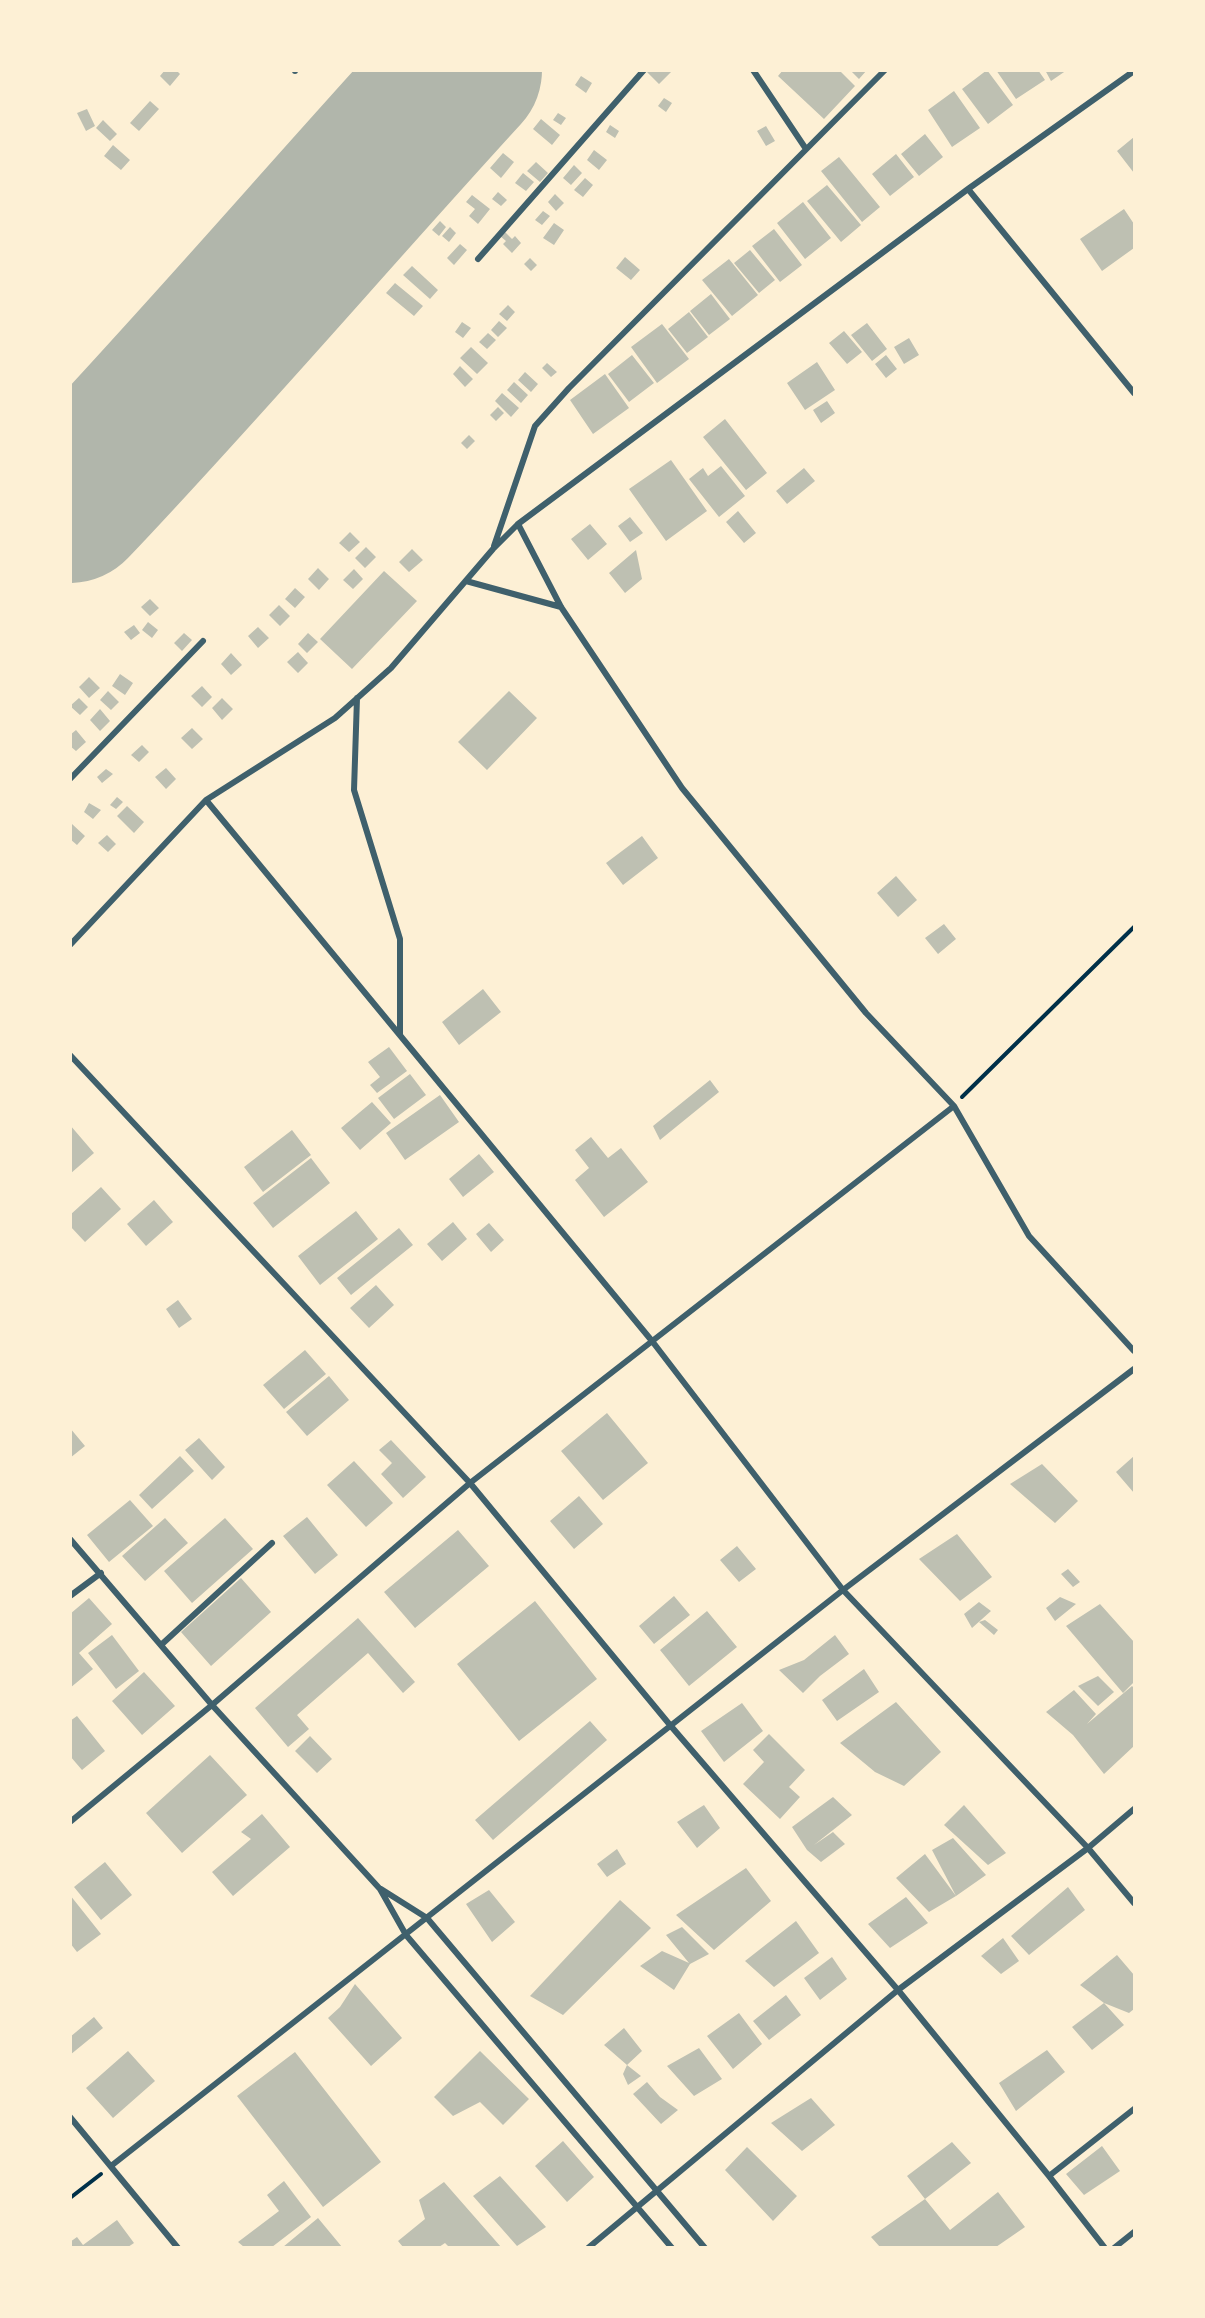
<!DOCTYPE html>
<style>
body{margin:0}
#map{position:relative;width:1205px;height:2318px;overflow:hidden;background:#fdf0d5;font-family:"Playfair Display",serif}
canvas{display:block}
.frame{position:absolute;inset:0;border:72px solid #fdf0d5;pointer-events:none}
</style>
<div id="map">
<canvas width="1205" height="2318"></canvas>
<div class="frame"></div>
</div>
<script>
const context = document.querySelector('canvas').getContext('2d');
context.lineJoin = 'round';
function strokePath(path, color, width, dash) { context.strokeStyle = color; context.lineWidth = width; context.lineCap = dash ? 'butt' : 'round'; context.setLineDash(dash || []); context.stroke(path); }
function paint(path, color) { context.fillStyle = color; context.fill(path, 'evenodd'); }
strokePath(new Path2D(`
 M70,503C204,362 330,214 462,70`), '#b1b6ab', 160);
paint(new Path2D(`
 M165,70H176L180,74L170,86L160,76Z
 M648,70H673L659,84L647,72Z
 M783,70H839L855,86L824,119L778,76Z
 M850,70H867L859,79Z
 M987,70L1013,105L988,124L962,89Z
 M996,70H1038L1045,80L1016,99Z
 M1045,70H1067L1051,81Z
 M581,76L592,83L586,93L575,85Z
 M954,91L980,128L952,147L928,110Z
 M664,98L672,103L666,112L658,106Z
 M150,101L159,109L139,131L130,123Z
 M87,109L95,126L86,131L77,113Z
 M558,113L566,118L561,125L553,120Z
 M541,119L560,135L552,145L533,129Z
 M103,120L117,134L110,141L96,128Z
 M610,125L619,131L615,138L606,132Z
 M766,126L775,141L766,146L757,131Z
 M925,134L943,157L919,176L901,154Z
 M1134,137V173L1117,151Z
 M113,145L130,160L121,170L104,156Z
 M594,150L607,160L599,170L587,160Z
 M503,153L514,162L501,178L490,168Z
 M896,154L914,177L890,196L872,174Z
 M839,157L880,207L862,222L821,171Z
 M536,162L548,173L540,182L527,171Z
 M574,165L582,173L571,185L563,178Z
 M523,173L534,182L526,191L515,183Z
 M585,178L593,185L583,197L574,190Z
 M827,185L861,225L841,242L807,201Z
 M498,192L507,200L501,206L492,199Z
 M555,194L564,203L556,211L548,202Z
 M472,195L490,209L478,224L469,216L475,209L466,202Z
 M803,202L831,238L805,259L777,223Z
 M1124,209L1134,224V248L1102,271L1080,239Z
 M543,211L550,216L542,225L535,220Z
 M440,221L446,227L439,236L432,230Z
 M554,223L564,230L554,245L543,238Z
 M450,227L456,233L449,242L442,236Z
 M774,229L802,265L780,282L752,246Z
 M504,231L512,239L515,236L521,243L512,253L503,244L506,241L500,236Z
 M460,244L467,250L454,265L447,258Z
 M750,250L775,280L759,293L734,263Z
 M625,257L640,270L631,280L616,268Z
 M530,258L537,265L531,271L524,264Z
 M729,259L758,295L732,316L702,280Z
 M412,266L438,290L430,299L403,275Z
 M395,283L423,306L414,316L386,293Z
 M711,294L730,319L709,335L690,311Z
 M508,305L515,312L507,321L499,314Z
 M689,312L708,337L687,353L668,329Z
 M499,321L507,328L498,337L491,330Z
 M462,322L471,328L463,338L455,332Z
 M867,323L887,349L872,361L851,335Z
 M662,324L689,359L657,383L631,347Z
 M844,331L862,352L847,364L829,343Z
 M488,333L496,340L487,349L479,342Z
 M909,338L919,355L904,364L894,347Z
 M471,347L488,363L477,374L460,358Z
 M632,355L654,383L629,402L608,374Z
 M886,355L897,369L886,378L875,364Z
 M817,362L835,390L805,410L787,383Z
 M547,363L557,372L551,377L542,368Z
 M460,366L473,379L465,387L453,374Z
 M525,372L538,384L531,392L518,380Z
 M605,374L629,408L593,434L570,400Z
 M514,382L528,395L521,403L507,390Z
 M502,393L519,408L511,417L495,401Z
 M827,401L835,413L821,423L813,410Z
 M498,407L504,413L496,421L490,415Z
 M725,419L767,473L746,490L703,437Z
 M469,435L475,441L467,449L461,443Z
 M671,460L707,511L666,541L629,489Z
 M721,466L745,496L719,517L689,479L703,468L708,476Z
 M804,468L815,481L787,504L776,491Z
 M738,511L756,533L744,543L726,522Z
 M630,517L643,533L630,542L618,526Z
 M590,524L607,544L588,560L571,539Z
 M350,532L360,542L349,552L339,543Z
 M366,547L376,557L365,568L355,558Z
 M412,549L423,560L409,572L399,562Z
 M636,550L642,579L625,593L609,573Z
 M318,568L329,579L319,590L308,579Z
 M354,569L363,579L353,589L343,580Z
 M384,571L417,601L352,669L320,639Z
 M295,588L305,597L295,608L285,599Z
 M150,599L159,608L150,616L141,607Z
 M279,605L290,616L280,626L269,615Z
 M148,622L158,630L152,638L142,630Z
 M134,625L140,633L131,640L124,632Z
 M258,627L269,638L258,648L248,636Z
 M184,633L192,640L182,651L174,643Z
 M308,633L318,642L307,653L298,644Z
 M298,652L308,663L298,673L287,662Z
 M231,653L242,665L231,675L221,664Z
 M120,674L133,683L125,695L112,686Z
 M89,677L100,688L89,698L79,687Z
 M202,686L212,697L202,707L191,696Z
 M108,691L119,702L111,710L100,700Z
 M509,691L537,718L487,770L458,742Z
 M79,698L88,707L80,715L70,706Z
 M222,698L233,709L222,720L212,708Z
 M100,709L110,721L100,731L90,720Z
 M192,728L203,739L192,749L181,738Z
 M76,730L86,742L76,751L70,746V735Z
 M142,745L149,752L139,762L131,755Z
 M166,768L176,779L166,789L155,777Z
 M106,769L113,774L102,783L97,777Z
 M117,797L123,802L116,809L110,805Z
 M89,803L101,810L93,819L84,812Z
 M127,806L144,822L134,833L117,816Z
 M72,824L85,836L77,845L70,839Z
 M107,835L116,844L108,852L98,843Z
 M642,836L658,858L623,885L606,863Z
 M896,876L917,900L898,917L877,893Z
 M944,924L956,939L938,954L925,938Z
 M483,989L501,1012L459,1045L442,1022Z
 M389,1047L407,1071L377,1093L370,1085L380,1077L368,1062Z
 M410,1074L426,1095L394,1119L378,1098Z
 M710,1080L719,1092L660,1140L653,1126Z
 M440,1095L459,1122L405,1160L386,1133Z
 M372,1102L391,1123L360,1150L341,1128Z
 M70,1125L94,1153L70,1174Z
 M292,1130L311,1155L263,1192L244,1167Z
 M591,1137L608,1158L621,1148L648,1182L604,1217L575,1180L589,1168L575,1150Z
 M479,1154L494,1172L463,1197L449,1179Z
 M311,1158L330,1183L273,1228L253,1203Z
 M101,1187L121,1209L85,1242L70,1226V1215Z
 M154,1200L173,1222L146,1246L127,1224Z
 M356,1211L378,1239L320,1285L298,1256Z
 M453,1222L467,1239L442,1261L427,1244Z
 M489,1223L504,1240L491,1252L476,1234Z
 M399,1228L413,1245L351,1295L337,1278Z
 M376,1285L394,1305L369,1328L350,1308Z
 M178,1300L192,1319L179,1328L166,1309Z
 M305,1350L326,1374L284,1409L263,1385Z
 M329,1376L349,1400L307,1436L286,1412Z
 M607,1413L648,1463L603,1500L561,1451Z
 M70,1428L85,1446L70,1458Z
 M199,1438L225,1467L212,1480L185,1450Z
 M391,1440L426,1477L403,1498L381,1474L392,1463L379,1450Z
 M180,1456L194,1471L152,1509L139,1495Z
 M1134,1456V1493L1116,1472Z
 M354,1461L393,1503L366,1527L327,1485Z
 M1042,1464L1078,1501L1055,1523L1010,1484Z
 M579,1496L603,1524L574,1549L550,1521Z
 M130,1500L153,1526L109,1562L87,1535Z
 M307,1517L338,1555L315,1574L283,1536Z
 M165,1518L188,1543L145,1581L122,1556Z
 M225,1518L253,1549L192,1603L164,1571Z
 M458,1530L489,1566L415,1628L384,1592Z
 M957,1534L992,1577L960,1601L919,1559Z
 M737,1546L756,1569L739,1582L720,1560Z
 M1068,1569L1080,1582L1073,1587L1061,1574Z
 M241,1578L271,1612L211,1666L181,1632Z
 M674,1596L690,1615L654,1644L639,1626Z
 M1060,1597L1076,1604L1055,1621L1046,1608Z
 M89,1598L112,1624L79,1653L93,1669L70,1688V1614Z
 M535,1601L597,1679L519,1741L457,1664Z
 M979,1602L991,1611L972,1628L964,1614Z
 M1100,1604L1134,1642V1682L1123,1693L1066,1626Z
 M707,1611L737,1647L689,1686L660,1650Z
 M358,1618L415,1682L403,1693L368,1653L297,1715L309,1729L288,1747L255,1708Z
 M985,1620L998,1630L994,1635L979,1622Z
 M112,1635L139,1671L116,1689L88,1653Z
 M835,1635L849,1654L820,1676L803,1693L779,1670L804,1660Z
 M864,1669L879,1692L837,1721L822,1700Z
 M144,1672L175,1706L142,1735L112,1701Z
 M1098,1676L1114,1692L1098,1706L1078,1686Z
 M1132,1686L1134,1688V1746L1104,1774L1073,1735L1046,1712L1074,1690L1096,1714L1087,1724Z
 M896,1702L941,1752L904,1786L875,1772L840,1743Z
 M742,1703L763,1731L724,1762L701,1731Z
 M77,1716L105,1751L82,1770L70,1756V1721Z
 M590,1721L607,1740L493,1840L475,1820Z
 M769,1734L805,1770L789,1787L800,1797L780,1819L743,1784L764,1762L753,1750Z
 M310,1736L332,1759L317,1773L295,1751Z
 M210,1755L247,1795L182,1853L146,1813Z
 M833,1797L852,1815L814,1845L833,1832L845,1844L821,1862L807,1850L792,1827Z
 M704,1805L720,1828L697,1848L677,1822Z
 M964,1805L1006,1853L988,1865L944,1825Z
 M262,1814L290,1847L233,1896L212,1872L251,1839L241,1832Z
 M953,1838L986,1875L956,1896L932,1850Z
 M617,1849L626,1864L607,1877L597,1864Z
 M925,1854L956,1896L929,1912L896,1878Z
 M105,1862L132,1895L101,1920L74,1887Z
 M746,1868L771,1901L714,1950L676,1915Z
 M1068,1887L1085,1910L1029,1955L1011,1936Z
 M489,1890L515,1922L492,1942L466,1904Z
 M70,1895L101,1934L77,1952L70,1943Z
 M906,1897L928,1923L890,1948L868,1924Z
 M620,1900L651,1928L563,2015L530,1996Z
 M796,1921L819,1953L774,1987L745,1961Z
 M682,1927L709,1954L690,1964L674,1990L640,1966L662,1951L689,1963L666,1935Z
 M1003,1938L1019,1961L1001,1974L981,1956Z
 M1117,1955L1134,1975V2009L1129,2013L1104,2003L1080,1985Z
 M832,1957L847,1979L820,2000L804,1978Z
 M355,1984L402,2038L371,2066L328,2018L340,2007Z
 M786,1995L801,2015L769,2040L753,2021Z
 M1104,2003L1124,2025L1092,2050L1072,2027Z
 M739,2013L762,2044L733,2069L707,2036Z
 M94,2017L103,2028L70,2055V2037Z
 M624,2028L642,2051L627,2065L604,2045Z
 M699,2048L722,2079L694,2096L667,2066Z
 M1047,2050L1065,2072L1016,2111L999,2083Z
 M128,2051L155,2081L113,2118L86,2088Z
 M480,2051L529,2099L503,2125L480,2102L453,2116L434,2097Z
 M295,2052L381,2162L323,2207L237,2096Z
 M627,2065L641,2076L628,2085L623,2074Z
 M647,2082L660,2097L678,2110L661,2124L633,2094Z
 M811,2098L835,2125L802,2151L771,2123Z
 M563,2141L594,2177L567,2202L535,2166Z
 M952,2142L971,2163L925,2199L907,2176Z
 M1102,2146L1120,2171L1084,2195L1066,2174Z
 M747,2147L797,2196L773,2221L725,2170Z
 M500,2176L546,2227L517,2246L473,2196Z
 M284,2181L311,2217L272,2247H244L238,2242L279,2211L267,2195Z
 M444,2182L501,2247H449L445,2243L439,2247H403L398,2241L425,2219L419,2200Z
 M998,2192L1025,2227L996,2247H880L871,2237L925,2199L950,2230Z
 M318,2218L342,2247H283Z
 M117,2220L134,2243L128,2247H70V2242L77,2237L83,2245Z`), '#bec0b2');
strokePath(new Path2D(`
 M962,1097L1134,927
 M70,2198L101,2174`), '#003049', 4);
strokePath(new Path2D(`
 M753,70L806,149
 M295,71V70
 M968,189L1134,393
 M478,259L644,70
 M518,524L561,607L682,788L866,1013L954,1106L1029,1236L1134,1351
 M494,546L535,426L569,388L885,70
 M466,581L561,607
 M357,698L354,790L400,939V1035
 M70,779L203,641
 M206,800L652,1341L843,1590L1088,1848L1134,1903
 M70,945L206,800L335,718L391,668L493,549L518,524L968,189L1134,71
 M70,1055L470,1483L670,1725L898,1990L1049,2176L1105,2248
 M70,1539L212,1705L380,1889L406,1935L672,2248
 M70,1596L101,1573
 M161,1645L272,1543
 M70,1822L212,1705L470,1483L954,1106
 M381,1889L427,1918L705,2248
 M70,2117L178,2248
 M111,2166L843,1590L1134,1369
 M1049,2176L1134,2109
 M588,2248L898,1990L1088,1848L1134,1809
 M1114,2248L1134,2232`), '#3f606c', 6);
</script>
